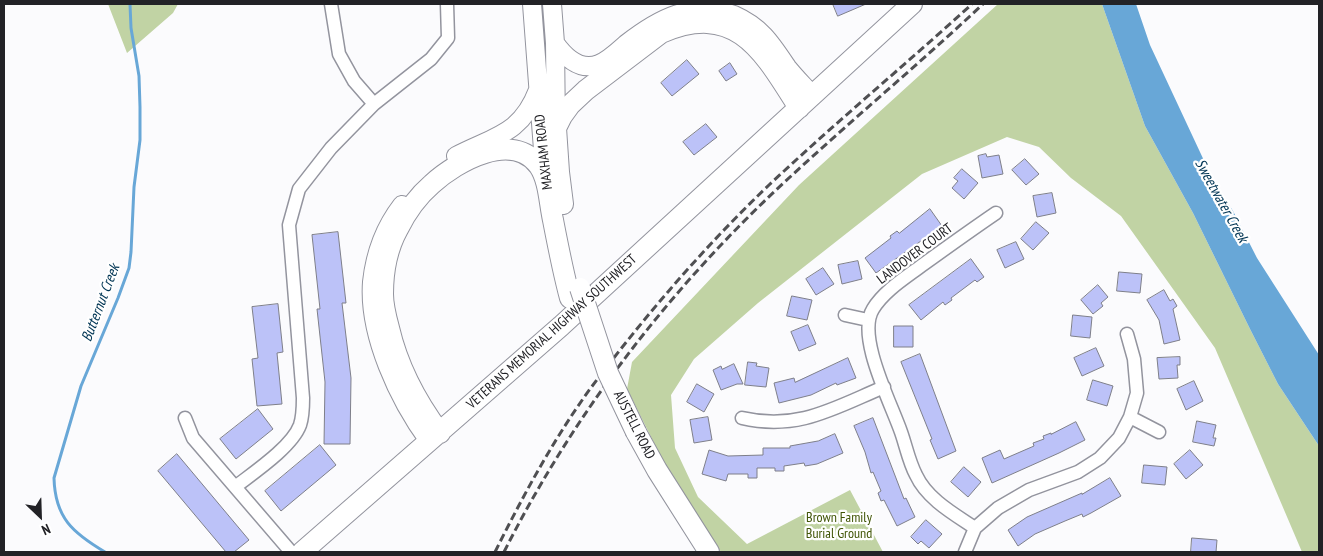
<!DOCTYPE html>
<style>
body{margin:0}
#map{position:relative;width:1323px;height:556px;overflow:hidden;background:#fbfbfd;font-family:"PT Sans Narrow",sans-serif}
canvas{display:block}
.frame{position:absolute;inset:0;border:5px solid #222226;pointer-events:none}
.north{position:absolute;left:15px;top:491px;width:50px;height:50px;-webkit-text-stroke:4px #fff;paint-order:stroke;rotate:156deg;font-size:14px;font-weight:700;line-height:20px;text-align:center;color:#222226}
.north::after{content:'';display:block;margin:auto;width:18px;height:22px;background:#222226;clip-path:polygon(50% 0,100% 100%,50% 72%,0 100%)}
</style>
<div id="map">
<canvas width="1323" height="556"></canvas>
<div class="frame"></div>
<div class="north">N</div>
</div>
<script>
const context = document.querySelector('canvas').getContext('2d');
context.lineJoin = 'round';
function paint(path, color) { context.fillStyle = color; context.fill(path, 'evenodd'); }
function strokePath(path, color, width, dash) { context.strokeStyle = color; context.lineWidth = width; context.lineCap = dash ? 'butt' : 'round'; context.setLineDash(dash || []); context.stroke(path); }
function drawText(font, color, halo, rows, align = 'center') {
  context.font = font + ' "PT Sans Narrow",sans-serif'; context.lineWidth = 4.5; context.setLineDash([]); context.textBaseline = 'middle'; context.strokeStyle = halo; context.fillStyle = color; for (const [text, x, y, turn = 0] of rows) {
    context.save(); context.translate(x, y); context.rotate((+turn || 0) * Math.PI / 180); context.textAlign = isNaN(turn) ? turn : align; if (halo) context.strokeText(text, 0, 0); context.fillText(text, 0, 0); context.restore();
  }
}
paint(new Path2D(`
 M108,4H178L173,13L127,53Z
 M998,4H1102L1145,126L1193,213L1250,329L1278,384L1319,446V552H1302L1215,348L1121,216L1071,178L1039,147L1007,137L922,174L758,303L694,359L671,395L675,448L698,497L747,544L850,490L883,552H721L676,487L627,389L632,362L799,185Z`), '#c1d3a4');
paint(new Path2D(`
 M1102,4H1136L1150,45L1214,182L1233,211L1257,258L1319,355V446L1278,384L1250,329L1193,213L1145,126Z`), '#68a7d7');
strokePath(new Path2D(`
 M105,552C73,533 55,518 54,478L81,386L118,298L129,268L131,252L134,187L140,140V107L139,76L131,28L130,4`), '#68a7d7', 3);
const building = new Path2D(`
 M833,4H866L838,16Z
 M687,60L699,74L672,96L661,83Z
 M730,63L737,74L726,81L719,71Z
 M706,124L717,137L694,155L683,142Z
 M986,154L987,157L999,155L1003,174L982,178L978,156Z
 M1025,159L1039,174L1026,185L1012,170Z
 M962,169L978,183L964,199L952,188L958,181L954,178Z
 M1052,193L1056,213L1037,217L1033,196Z
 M930,209L942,226L876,273L865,258L891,238L890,236L897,231L899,233Z
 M1036,222L1049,233L1033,250L1021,239Z
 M338,232L346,303H342L351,378L350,444H324L325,382L317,309H320L312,235Z
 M1016,242L1024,259L1005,268L997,250Z
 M971,259L984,277L977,282L975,280L951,298L952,300L945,305L943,302L921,320L909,305Z
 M858,261L862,279L842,284L838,265Z
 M823,268L834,284L816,295L806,279Z
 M1119,272L1142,274L1140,293L1117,291Z
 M1098,285L1108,297L1101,303L1103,306L1093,314L1081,300Z
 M1164,290L1170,301L1173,299L1177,306L1173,309L1180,340L1164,344L1159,320L1147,300Z
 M792,296L812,300L807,320L787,316Z
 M278,304L283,352L277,353L282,404L257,406L252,359L258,358L252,307Z
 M1073,315L1092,317L1090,338L1071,336Z
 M808,325L816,344L799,351L791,332Z
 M894,326H913V347H894Z
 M1096,348L1104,366L1082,376L1074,358Z
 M920,354L956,451L938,459L930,440L932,439L901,362Z
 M1180,357V365H1177L1178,378L1159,379L1157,358Z
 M848,358L856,378L837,385L836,383L811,395L779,403L774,383L794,378L795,382Z
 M748,362L757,363L756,366L769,368L766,387L745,385Z
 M734,364L743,384H737L721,390L713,370L721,366L722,369Z
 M1093,380L1113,386L1107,406L1087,400Z
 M1194,381L1203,401L1186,410L1177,389Z
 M697,384L714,394L704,412L687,402Z
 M258,409L273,429L236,459L220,439Z
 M708,417L712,440L694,443L690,420Z
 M873,418L904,499L906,498L915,517L897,526L884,500L881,501L878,493L881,491L873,472L871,473L865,452L854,426Z
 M1197,421L1216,425L1213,438H1216L1214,446L1193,442Z
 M1076,422L1085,440L1059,453L992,483L982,458L1000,450L1004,459L1034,446L1033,443L1044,439L1043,436L1051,433V434Z
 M835,434L843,453L817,464L805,466L804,463L784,466V471H775V468H757V478H748V474H728L726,481L702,474L709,450L728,456L763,455V448H790V446L818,441Z
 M320,445L336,465L281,511L265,491Z
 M1190,450L1203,465L1186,479L1174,464Z
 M177,454L249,540L234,552H226L158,471Z
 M1144,465L1167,467L1165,485L1142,483Z
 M964,467L981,482L968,497L951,482Z
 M1110,478L1121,496L1091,513L1083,517L1082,514L1065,521L1035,534L1018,546L1008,530L1027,517L1082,493V494Z
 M926,520L942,534L929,548L921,541L918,544L911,537Z
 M1192,538L1217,540L1216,552H1191Z`);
paint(building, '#bcc2f8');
strokePath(building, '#7e7f89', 1);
const minor = new Path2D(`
 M331,4L339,54L354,81L374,104L431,59L448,38L447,4
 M845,315L868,320
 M1130,417L1159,432
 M185,418L193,438L291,552
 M742,418C798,431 834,408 884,387
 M235,487C253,473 292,447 300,425C303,416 303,407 303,398L289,225L299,189L331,148L374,104
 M975,528C954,514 927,499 916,475C909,462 906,446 901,432C891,403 856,336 873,309C884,291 905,278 921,266C946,248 971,230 996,213
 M965,552L975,528L998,508L1029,490L1078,472L1100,458L1119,438L1130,417L1137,393L1134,359L1127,334`);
const secondary = new Path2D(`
 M532,4L545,176
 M552,4L555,43L556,128
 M555,43C565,57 580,72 599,64C609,60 618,51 626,44C658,19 692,0 734,15C761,27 771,43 787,67C795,77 804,86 812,95
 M456,156C494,136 521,135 538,90
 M402,205C385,227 375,254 372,282C368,335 399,400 429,441`);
const primary = new Path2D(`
 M563,204L559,172L556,128L562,116L570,105L586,90L661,33C737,0 764,53 799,108
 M636,432L657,470L709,552
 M440,433C416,401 398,367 389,328C386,317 383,306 383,294C383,272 387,249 398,229C406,213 418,196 432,184C457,161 513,130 539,166C549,181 549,202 553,220C558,246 563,272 570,298
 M302,552L561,326L912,4`);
strokePath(minor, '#93949e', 15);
strokePath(secondary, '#93949e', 20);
strokePath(primary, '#93949e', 22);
strokePath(minor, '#fff', 12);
strokePath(secondary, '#fff', 18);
strokePath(primary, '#fff', 20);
strokePath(new Path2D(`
 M495,552C523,496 553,440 590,389C644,317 704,247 769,185C835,123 905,65 972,4
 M504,552C572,417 665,295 775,191C843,127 915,68 983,4`), '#4f4f52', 3, [8, 4]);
const primaryBridge = new Path2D(`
 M580,288L608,373L636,432`);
strokePath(primaryBridge, '#93949e', 22, []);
strokePath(primaryBridge, '#fff', 20);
drawText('14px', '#222226', '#fff', [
 ["MAXHAM ROAD",544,152,-96],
 ["LANDOVER COURT",915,254,-37],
 ["VETERANS MEMORIAL HIGHWAY SOUTHWEST",552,332,-42],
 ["AUSTELL ROAD",634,425,63]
]);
drawText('14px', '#415507', '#fff', [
 ["Brown Family",839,518],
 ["Burial Ground",839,534]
]);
drawText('italic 15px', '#003554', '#fff', [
 ["Sweetwater Creek",1221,201,61],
 ["Butternut Creek",101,303,-69]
]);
</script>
